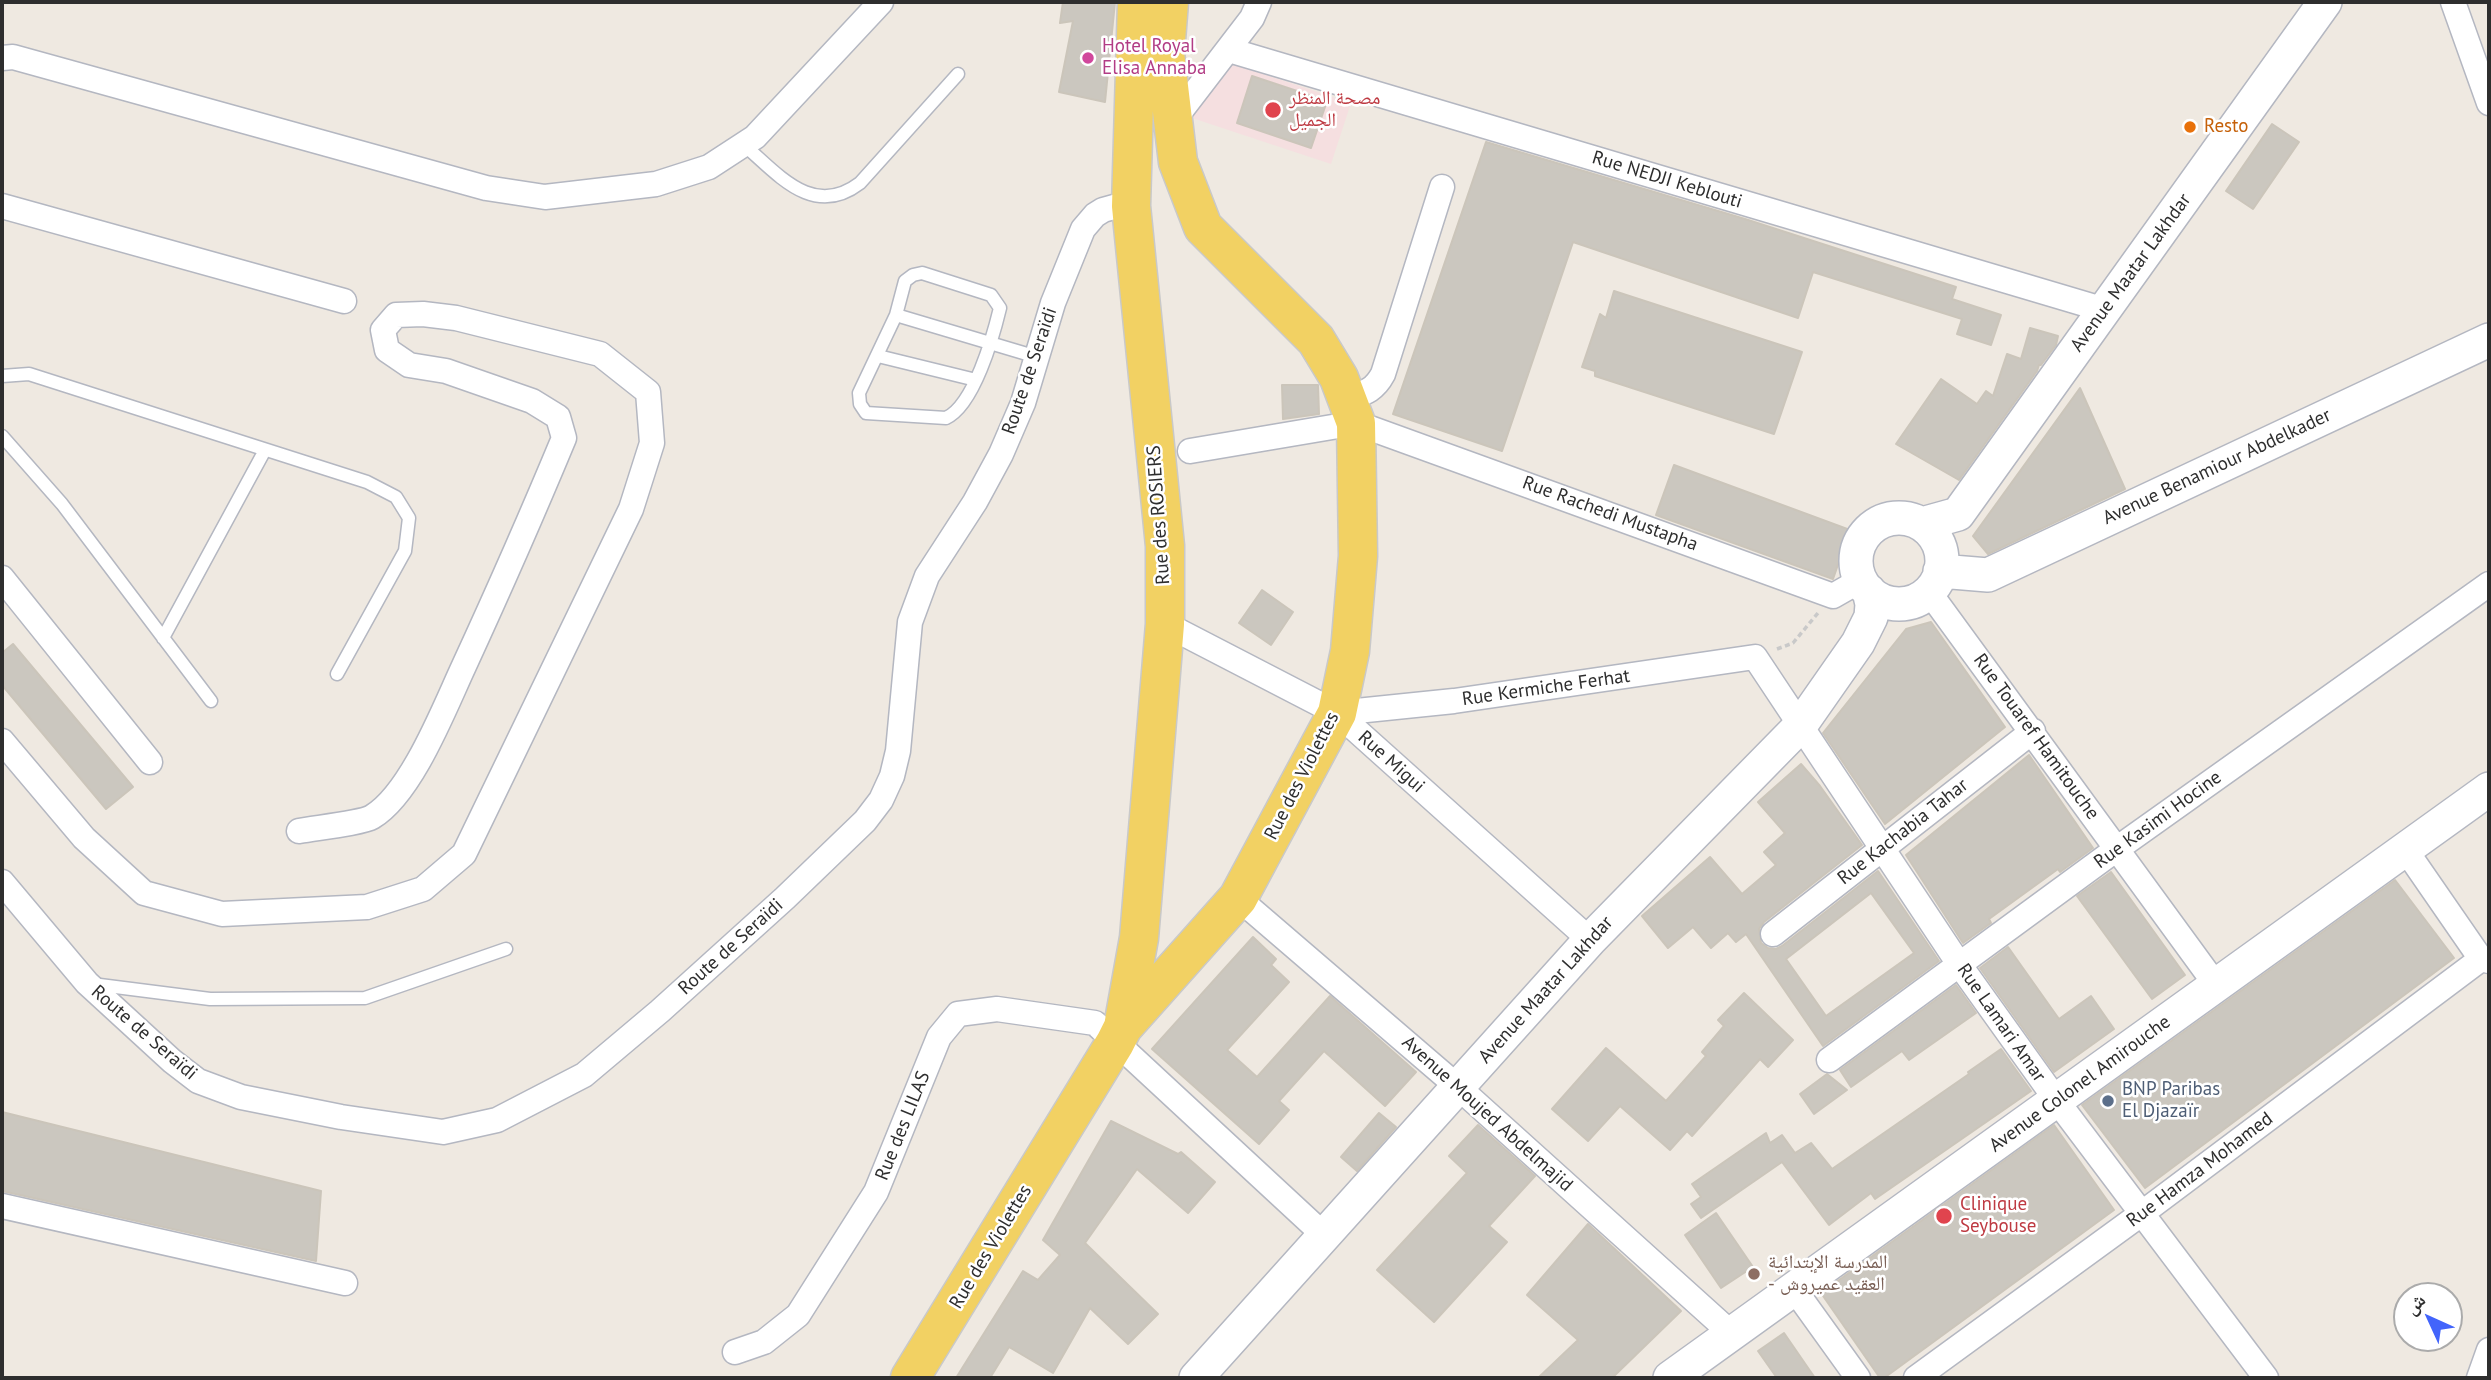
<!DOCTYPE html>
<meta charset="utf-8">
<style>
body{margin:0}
#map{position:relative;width:2491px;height:1380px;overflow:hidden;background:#efe9e1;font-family:"PT Sans","Noto Naskh Arabic",sans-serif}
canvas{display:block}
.frame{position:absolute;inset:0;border:4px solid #2e2e2e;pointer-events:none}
.north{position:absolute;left:2393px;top:1282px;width:70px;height:70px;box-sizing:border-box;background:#fff;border:2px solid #ababab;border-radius:50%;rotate:315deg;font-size:19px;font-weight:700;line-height:28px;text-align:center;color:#2e2e2e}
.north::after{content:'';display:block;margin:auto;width:24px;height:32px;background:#4264fb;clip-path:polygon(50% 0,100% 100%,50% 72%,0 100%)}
</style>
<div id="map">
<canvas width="2491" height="1380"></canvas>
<div class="frame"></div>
<div class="north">ش</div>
</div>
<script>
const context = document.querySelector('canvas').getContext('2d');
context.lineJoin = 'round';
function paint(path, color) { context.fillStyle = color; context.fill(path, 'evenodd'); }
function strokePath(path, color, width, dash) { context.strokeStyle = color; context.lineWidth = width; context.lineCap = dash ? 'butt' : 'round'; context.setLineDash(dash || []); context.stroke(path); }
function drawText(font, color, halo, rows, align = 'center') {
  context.font = font + ' "PT Sans","Noto Naskh Arabic",sans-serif'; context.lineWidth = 5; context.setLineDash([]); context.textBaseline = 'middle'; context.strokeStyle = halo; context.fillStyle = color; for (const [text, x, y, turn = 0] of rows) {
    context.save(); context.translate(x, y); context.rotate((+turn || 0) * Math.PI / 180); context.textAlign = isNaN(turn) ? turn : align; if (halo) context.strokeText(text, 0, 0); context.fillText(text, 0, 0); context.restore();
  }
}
paint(new Path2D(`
 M1230,63L1351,103L1331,164L1192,118Z`), '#f5dfe0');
const building = new Path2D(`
 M1063,2H1115L1105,102L1059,92L1073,21L1060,23Z
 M1252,76L1327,101L1311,148L1237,123Z
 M2272,124L2299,142L2253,209L2226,191Z
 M1486,142L1745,219L1956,287L1952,299L2001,315L1991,345L1957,334L1962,319L1813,272L1798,318L1573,242L1502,451L1393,414Z
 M1614,291L1802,352L1774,434L1595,376V371L1582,367L1600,314L1606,318Z
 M2030,328L2058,336L2056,345L2041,365H2039L2037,371L1959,480L1896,444L1941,379L1977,404L1986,391L1993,396L2007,354L2021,359Z
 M1282,385H1318L1319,414L1283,419Z
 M2080,388L2125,489L1988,554L1973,536Z
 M1674,465L1850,530L1833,579L1656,515Z
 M1262,590L1293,612L1271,645L1239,623Z
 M1931,622L2005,727L1885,824L1823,733L1906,629Z
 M13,644L133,787L106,809L2,685V653Z
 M2029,755L2093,848L2060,872L2058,869L1989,919L1991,923L1963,943L1906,855Z
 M1801,764L1820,786L1862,845L1764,922L1759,929L1761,943L1768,948L1776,949L1782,946L1878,871L1939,961L1823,1046L1746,934L1736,942L1728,933L1711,948L1693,927L1668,948L1642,916L1710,857L1742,894L1776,865L1764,852L1785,833L1758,802ZM1871,893L1914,953L1826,1016L1786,959Z
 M2111,872L2185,975L2152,999L2077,896Z
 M2395,880L2454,958L2145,1188L2082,1105Z
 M1253,937L1276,959L1271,965L1289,982L1227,1050L1257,1077L1330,996L1416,1072L1385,1106L1324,1051L1279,1101L1289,1110L1259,1144L1152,1049Z
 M2008,947L2059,1019L2091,996L2114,1029L2054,1072L1980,968Z
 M1956,985L1976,1013L1909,1060L1902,1051L1851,1087L1840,1070Z
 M1744,993L1793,1040L1768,1067L1760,1059L1692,1136L1687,1131L1670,1150L1620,1106L1588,1141L1552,1109L1606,1048L1666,1101L1706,1056L1702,1052L1724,1026L1718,1020Z
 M2001,1049L2031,1091L1875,1199L1871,1193L1829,1225L1782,1162L1701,1218L1691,1204L1701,1197L1692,1184L1766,1133L1770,1143L1782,1135L1795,1153L1811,1143L1832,1169L1969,1074L1968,1072Z
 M1827,1074L1847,1090L1814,1114L1800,1094Z
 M2,1112L321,1191L316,1261L2,1191Z
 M1379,1113L1396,1127L1357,1171L1341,1157Z
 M1111,1121L1178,1154L1181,1152L1215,1182L1188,1213L1137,1169L1085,1243L1158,1314L1128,1344L1090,1308L1053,1373L1009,1347L990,1378H956L1023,1271L1038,1280L1060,1255L1043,1240Z
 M1478,1125L1535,1176L1489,1226L1507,1242L1434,1322L1377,1270L1467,1173L1449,1156Z
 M2054,1125L2114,1210L1884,1378H1880L1821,1293Z
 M1716,1213L1753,1267L1721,1288L1685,1235Z
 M1588,1224L1681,1311L1612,1378H1538L1578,1340L1527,1295Z
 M1784,1333L1815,1378H1777L1758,1351Z`);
paint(building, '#cbc7bf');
strokePath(building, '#cbc5ba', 2);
const lane = new Path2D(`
 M744,145C778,174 813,219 860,183L958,74
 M922,273L991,295L1000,308C993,337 974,405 946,418L866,413L860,404L859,393L896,315L905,281L913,275Z
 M896,315L1037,357
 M878,356L976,380
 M2,376L29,374L367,482L396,497L409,518L405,551L337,674
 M2,436L62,504L211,701
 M163,638L265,450
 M92,984L210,999L365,998L506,949`);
const street = new Path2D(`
 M2453,2L2489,103
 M1229,50L2105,310
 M2,58L13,57L486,188L545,197L656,184L709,167L755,137L881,2
 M1173,121L1252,18L1259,2
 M2,206L344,301
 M1347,399C1364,393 1374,391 1383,374L1442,187
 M1190,451L1356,423L1833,596L1861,580
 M2,578L150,762
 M1929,592L2216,985
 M1165,624L1337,713L1590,940
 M1337,713L1454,701L1755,657L1959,964L2057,1101L2266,1378
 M2,741L84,838L144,893L222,914L367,907L423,889L464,854L631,509L652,443L648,392L600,354L456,318L423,314L396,315L383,330L387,350L409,365L446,371L532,401L558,417L564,438C532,515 498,592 463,668C444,709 411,794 372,817C362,823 314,828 299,831
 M2405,849L2481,959L2489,961
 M2,882L87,983L172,1061L198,1081L241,1097L341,1117L443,1132L497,1120L584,1075L660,1011L785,898L865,821L881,800L892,776L898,751L910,622L927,576L975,502L1001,454L1023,403L1053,303L1083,229L1095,215L1103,210L1121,205L1131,206
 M1238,898L1458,1087L1732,1334
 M1773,934L2033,731
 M1829,1060L2118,848L2489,584
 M2,1206L345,1283
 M1794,1289L1858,1378
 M735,1352L764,1342L798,1315L876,1192L939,1037L958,1014L997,1009L1095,1023L1325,1236
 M1916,1378L2141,1214L2481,959
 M2479,1378L2489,1350`);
const secondary = new Path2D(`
 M1856 561a43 43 0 1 1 86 0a43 43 0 1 1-86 0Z
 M1922,524L1958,514L2325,2
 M1940,571L1988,575L2489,340
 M1196,1378L1590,940L1800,726L1858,643L1871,617L1872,604L1869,591
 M1670,1378L2489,789`);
const primary = new Path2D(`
 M1123,1027L1139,938L1165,624V546L1131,206L1137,2
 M910,1378L1115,1043L1123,1027L1238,898L1337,713L1350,651L1358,556L1356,423L1339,378L1316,340L1203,227L1178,162L1165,53L1169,2`);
strokePath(lane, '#b4b7c1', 15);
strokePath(street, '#b4b7c1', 27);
strokePath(secondary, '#b4b7c1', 36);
strokePath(primary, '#c9c9c9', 41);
strokePath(new Path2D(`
 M1777,649L1793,643L1818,613`), '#c9c9c9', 3.5, [5, 3.5]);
strokePath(lane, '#fff', 12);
strokePath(street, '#fff', 24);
strokePath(secondary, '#fff', 33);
strokePath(primary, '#f2d163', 38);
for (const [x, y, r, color] of [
 [1088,58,7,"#d1479c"],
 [1273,110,9,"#e0444e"],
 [2190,127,7,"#e8710a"],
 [2108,1101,7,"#5c6f8a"],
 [1944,1216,9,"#e0444e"],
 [1754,1274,7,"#8d6e63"]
]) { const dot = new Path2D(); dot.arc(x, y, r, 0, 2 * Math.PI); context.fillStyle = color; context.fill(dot); strokePath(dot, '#fff', 2.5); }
drawText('19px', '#b23c85', '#fff', [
 ["Hotel Royal",1102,47],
 ["Elisa Annaba",1102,69]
], 'left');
drawText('19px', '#be3a42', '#fff', [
 ["مصحة المنظر",1289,99],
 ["الجميل",1289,121],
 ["Clinique",1960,1205],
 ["Seybouse",1960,1227]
], 'left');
drawText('19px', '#c56008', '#fff', [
 ["Resto",2204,127]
], 'left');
drawText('19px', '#2e2e2e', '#fff', [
 ["Rue NEDJI Keblouti",1667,180,17],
 ["Avenue Maatar Lakhdar",2131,273,-54],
 ["Route de Seraïdi",1030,371,-71],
 ["Avenue Benamiour Abdelkader",2217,467,-25],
 ["Rue Rachedi Mustapha",1610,514,20],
 ["Rue des ROSIERS",1159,515,-94],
 ["Rue Kermiche Ferhat",1546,688,-8],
 ["Rue Touaref Hamitouche",2036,737,54],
 ["Rue Migui",1391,762,42],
 ["Rue des Violettes",1302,776,-63],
 ["Rue Kasimi Hocine",2158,820,-36],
 ["Rue Kachabia Tahar",1903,832,-38],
 ["Route de Seraïdi",731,947,-42],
 ["Avenue Maatar Lakhdar",1546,990,-48],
 ["Rue Lamari Amar",2001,1023,55],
 ["Route de Seraïdi",144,1033,41],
 ["Avenue Colonel Amirouche",2080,1084,-36],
 ["Avenue Moujed Abdelmajid",1487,1114,42],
 ["Rue des LILAS",903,1126,-68],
 ["Rue Hamza Mohamed",2200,1170,-37],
 ["Rue des Violettes",991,1247,-59]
]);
drawText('19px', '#4e5e75', '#fff', [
 ["BNP Paribas",2122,1090],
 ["El Djazaïr",2122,1112]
], 'left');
drawText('19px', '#785e54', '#fff', [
 ["المدرسة الإبتدائية",1768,1263],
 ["- العقيد عميروش",1768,1285]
], 'left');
</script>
